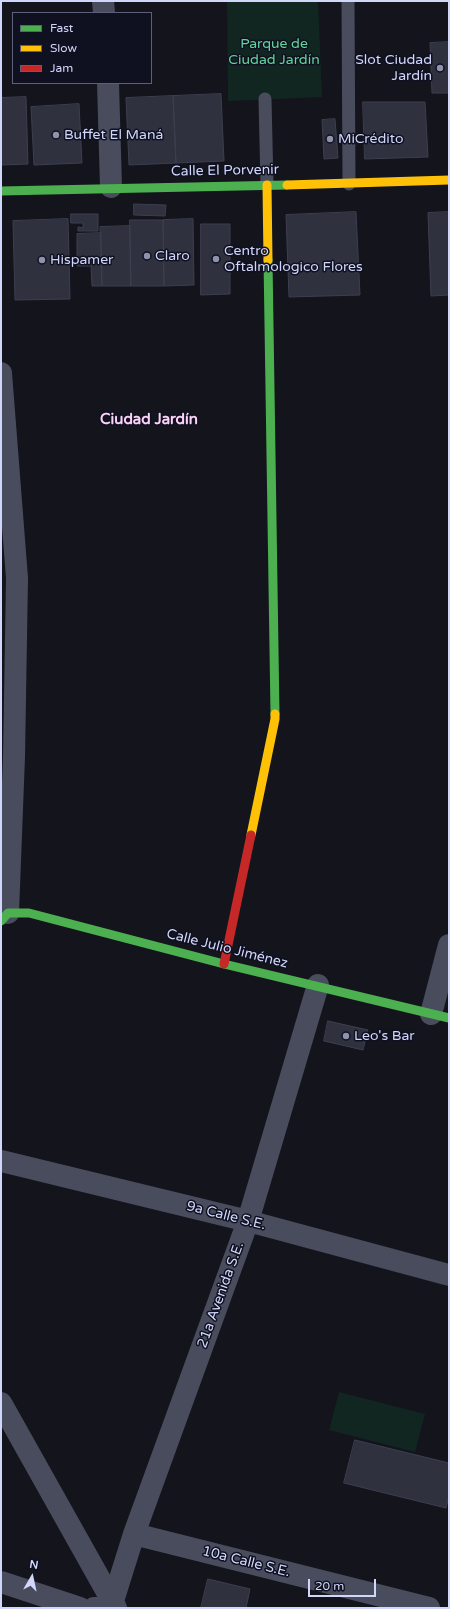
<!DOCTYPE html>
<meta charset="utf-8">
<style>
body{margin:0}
#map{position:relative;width:450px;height:1609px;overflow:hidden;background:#13141c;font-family:"Varela Round",sans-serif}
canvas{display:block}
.frame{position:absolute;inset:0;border:2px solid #d1d7fb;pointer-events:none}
.legend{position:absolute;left:12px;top:12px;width:140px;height:72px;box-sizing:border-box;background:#0f1020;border:1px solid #5d6078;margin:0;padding:5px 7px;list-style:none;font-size:12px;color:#d1d7fb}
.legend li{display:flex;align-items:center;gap:8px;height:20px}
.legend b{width:20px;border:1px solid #5d6078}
.north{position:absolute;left:12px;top:1557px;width:40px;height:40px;-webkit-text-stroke:3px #0f1020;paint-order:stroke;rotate:9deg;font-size:11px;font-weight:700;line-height:16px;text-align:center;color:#d1d7fb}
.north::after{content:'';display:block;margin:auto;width:14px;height:18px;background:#d1d7fb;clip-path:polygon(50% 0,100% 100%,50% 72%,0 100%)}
.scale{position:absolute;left:308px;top:1579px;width:68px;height:18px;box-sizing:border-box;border:2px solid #d1d7fb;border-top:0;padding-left:5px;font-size:12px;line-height:14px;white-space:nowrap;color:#d1d7fb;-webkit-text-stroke:3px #0f1020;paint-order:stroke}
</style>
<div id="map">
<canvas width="450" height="1609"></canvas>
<div class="frame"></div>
<ul class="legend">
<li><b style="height:5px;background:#4caf50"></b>Fast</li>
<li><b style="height:5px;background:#ffc107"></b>Slow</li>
<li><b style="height:5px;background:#c62828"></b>Jam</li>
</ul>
<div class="north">N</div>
<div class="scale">20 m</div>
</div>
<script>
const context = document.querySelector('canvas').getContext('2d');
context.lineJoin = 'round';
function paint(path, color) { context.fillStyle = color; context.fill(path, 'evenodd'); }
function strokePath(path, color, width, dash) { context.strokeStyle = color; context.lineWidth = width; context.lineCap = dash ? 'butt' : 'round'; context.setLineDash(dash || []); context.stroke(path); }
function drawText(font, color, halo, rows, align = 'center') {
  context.font = font + ' "Varela Round",sans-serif'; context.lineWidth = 3; context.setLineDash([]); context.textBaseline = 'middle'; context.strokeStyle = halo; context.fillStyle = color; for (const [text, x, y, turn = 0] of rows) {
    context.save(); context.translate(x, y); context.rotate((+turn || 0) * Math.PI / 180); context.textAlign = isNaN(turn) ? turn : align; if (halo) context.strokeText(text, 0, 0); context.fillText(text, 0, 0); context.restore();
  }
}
paint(new Path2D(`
 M227,1H318L322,97L228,101Z
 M339,1392L425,1414L415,1452L329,1430Z`), '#122621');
const building = new Path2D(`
 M449,42V93H432L430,43Z
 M221,94L224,161L176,163L173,96Z
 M173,96L176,163L129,165L126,98Z
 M26,97L28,164L1,165V98Z
 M363,102H425L428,157L365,159Z
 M79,104L82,163L34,165L31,107Z
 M335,119L338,158L324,159L322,120Z
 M134,204L166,205L165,216L134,215Z
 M356,212L360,295L289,297L286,215Z
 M449,212V295L431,296L428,213Z
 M71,214H98V231H78V227L83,228V223H71Z
 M68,219L70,299L15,300L13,221Z
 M193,219L194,285L164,286L163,220Z
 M130,220H163L164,286H131Z
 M201,224H230V294L201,295Z
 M130,226L131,286H102L100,227Z
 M101,233L102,286H92L91,266H77V234Z
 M328,1021L368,1030L363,1050L324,1041Z
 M355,1440L449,1463V1496L446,1508L344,1483Z
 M208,1579L250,1589L246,1608H201Z`);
paint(building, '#30313e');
strokePath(building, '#3d3f4f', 1);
strokePath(new Path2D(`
 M348,1L349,184
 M265,99L267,185`), '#484c5c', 13);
strokePath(new Path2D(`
 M103,1L104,13
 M108,83L111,187
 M1,373L17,578L14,757L8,913
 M431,1014L449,945
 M1,1161L248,1221L449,1275
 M1,1403L116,1608
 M134,1534L429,1608
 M1,1582L80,1608
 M94,1608H100L113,1601L134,1534L248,1221L318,985`), '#484c5c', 22);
strokePath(new Path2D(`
 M1,191L287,185
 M268,260L275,714
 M1,921L8,913H29L224,964L449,1018`), '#4caf50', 9);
strokePath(new Path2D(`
 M267,185L268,260
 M287,185L449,180
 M251,835L275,719V714`), '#ffc107', 9);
strokePath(new Path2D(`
 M224,964L251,835`), '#c62828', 9);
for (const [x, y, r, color] of [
 [440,68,4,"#8e93ad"],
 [56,135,4,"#8e93ad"],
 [330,139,4,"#8e93ad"],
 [147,256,4,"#8e93ad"],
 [216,259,4,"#8e93ad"],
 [42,260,4,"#8e93ad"],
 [346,1036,4,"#8e93ad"]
]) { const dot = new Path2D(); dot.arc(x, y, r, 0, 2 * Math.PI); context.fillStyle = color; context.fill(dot); strokePath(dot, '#0f1020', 1.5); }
drawText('14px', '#63d59c', '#0f1020', [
 ["Parque de",274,44],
 ["Ciudad Jardín",274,60]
]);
drawText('14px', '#d1d7fb', '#0f1020', [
 ["Slot Ciudad",432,60,"right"],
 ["Jardín",432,76,"right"],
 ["Buffet El Maná",64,135],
 ["MiCrédito",338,139],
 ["Centro",224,251],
 ["Oftalmologico Flores",224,267],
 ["Claro",155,256],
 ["Hispamer",50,260],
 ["Leo's Bar",354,1036]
], 'left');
drawText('14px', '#d1d7fb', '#0f1020', [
 ["Calle El Porvenir",225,171,-1],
 ["Calle Julio Jiménez",227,949,14],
 ["9a Calle S.E.",226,1216,14],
 ["21a Avenida S.E.",221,1295,-70],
 ["10a Calle S.E.",246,1562,14]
]);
drawText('bold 15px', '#fcd3f7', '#0f1020', [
 ["Ciudad Jardín",149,420]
]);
</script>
